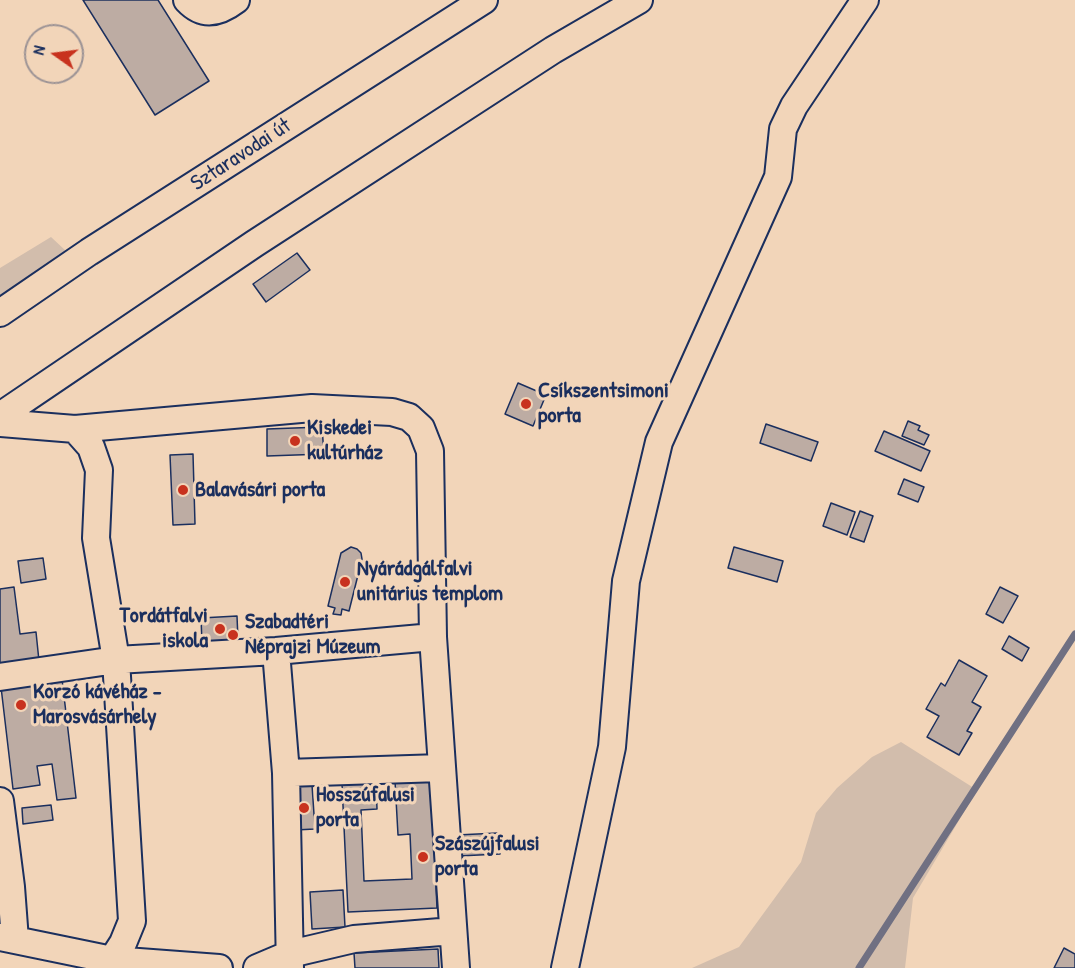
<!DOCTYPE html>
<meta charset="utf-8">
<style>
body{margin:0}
#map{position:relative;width:1075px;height:968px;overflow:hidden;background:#f2d5b9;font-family:"Patrick Hand",sans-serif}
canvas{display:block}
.north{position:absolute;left:24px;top:24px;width:60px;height:60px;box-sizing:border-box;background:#f2d5b9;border:2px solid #9c9395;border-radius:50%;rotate:284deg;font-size:16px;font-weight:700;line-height:24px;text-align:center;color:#1b2f5e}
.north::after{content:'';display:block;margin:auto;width:21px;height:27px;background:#c8321e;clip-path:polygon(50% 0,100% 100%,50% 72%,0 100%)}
</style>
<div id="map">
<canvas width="1075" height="968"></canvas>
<div class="north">N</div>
</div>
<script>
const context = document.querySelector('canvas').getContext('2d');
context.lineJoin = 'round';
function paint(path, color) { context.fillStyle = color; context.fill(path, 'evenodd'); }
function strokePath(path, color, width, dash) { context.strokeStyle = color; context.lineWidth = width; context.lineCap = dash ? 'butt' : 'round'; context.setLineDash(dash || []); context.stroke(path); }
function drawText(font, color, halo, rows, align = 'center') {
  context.font = font + ' "Patrick Hand",sans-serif'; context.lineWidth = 6; context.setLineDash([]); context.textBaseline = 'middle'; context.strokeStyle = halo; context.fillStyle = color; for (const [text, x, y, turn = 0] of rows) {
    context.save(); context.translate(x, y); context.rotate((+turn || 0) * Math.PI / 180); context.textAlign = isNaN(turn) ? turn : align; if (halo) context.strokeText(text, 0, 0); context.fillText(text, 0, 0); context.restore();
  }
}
paint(new Path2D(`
 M51,237L66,251L0,298V268Z
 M901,742L977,790L913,898L905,968H692L739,947L801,862L816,813L837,788L872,757Z`), '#d2bdac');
strokePath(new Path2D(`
 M859,968L1075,634`), '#707082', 7);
const building = new Path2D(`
 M83,0H158L209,81L155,115Z
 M297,253L310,270L266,302L253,284Z
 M518,383L546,395L533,426L505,414Z
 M908,421L920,426L918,430L929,435L924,445L902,436Z
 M766,424L818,442L811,461L760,443Z
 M322,427L324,454L267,456V429Z
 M884,431L930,451L921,471L875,451Z
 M193,454L195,524L173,525L170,455Z
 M904,479L924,487L918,502L898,494Z
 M831,503L855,512L847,535L823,526Z
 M860,511L873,516L864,542L850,537Z
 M351,547L357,549L361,553L362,559L349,611L342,609L341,615L333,614L335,608L328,606L341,553Z
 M734,547L783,561L777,582L728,568Z
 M43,558L46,579L21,583L18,561Z
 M14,587L20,634L36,632L39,661L0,666V589Z
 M1000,587L1018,596L1003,623L986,614Z
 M237,616L238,640L202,643L201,618Z
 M1009,636L1029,648L1022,661L1002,649Z
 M959,660L987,676L972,702L981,707L967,731L972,733L959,755L927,737L939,716L926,709L941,683L945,686Z
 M62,679L76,798L57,800L52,764L37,766L40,785L13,789L1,687Z
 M431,780L437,908L348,912L342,784L376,783L377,809L361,810L364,881L412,879L410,834L398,835L395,781Z
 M312,785L315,829L295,830L293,786Z
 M51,805L53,820L23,824L22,808Z
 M498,833L500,854L458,856L457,835Z
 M343,890L345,927L312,929L310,892Z
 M1064,948L1075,954V968H1054Z
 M438,949L439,968H355L354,953Z`);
paint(building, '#bdaca3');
strokePath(building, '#1b2f5e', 1.5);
const minor = new Path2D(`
 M187,0C203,17 219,13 236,0
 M0,313L89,252L484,0
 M0,416L254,244L553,50L639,0
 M0,423L75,429L312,408L392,412L409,417L421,428L430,451L433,637L456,968
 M75,429L91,447L99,470L96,538L116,660L132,921L123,943L112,960
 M276,651L286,773L290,968
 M0,677L116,660L276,651L433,637
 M286,773L441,768
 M0,801L11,887L15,940
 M0,937L112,960L219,968
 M257,968L290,954L354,939L453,931
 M565,968L612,747L626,581L659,442L778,177L783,129L794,106L865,0`);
strokePath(minor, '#1b2f5e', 30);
strokePath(minor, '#f2d5b9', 26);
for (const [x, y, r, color] of [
 [526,404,6,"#c8321e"],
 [295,441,6,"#c8321e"],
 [183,490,6,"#c8321e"],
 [345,582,6,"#c8321e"],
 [220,629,6,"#c8321e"],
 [233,635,6,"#c8321e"],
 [21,705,6,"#c8321e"],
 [304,808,6,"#c8321e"],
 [423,857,6,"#c8321e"]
]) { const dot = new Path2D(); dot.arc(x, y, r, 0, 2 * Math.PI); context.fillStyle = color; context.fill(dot); strokePath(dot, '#f2d5b9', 2); }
drawText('22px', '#1b2f5e', '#f2d5b9', [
 ["Sztaravodai út",241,155,-33]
]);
drawText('bold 22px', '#1b2f5e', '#f2d5b9', [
 ["Csíkszentsimoni",538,391],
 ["porta",538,416],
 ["Kiskedei",307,428],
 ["kultúrház",307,453],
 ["Balavásári porta",195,490],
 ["Nyárádgálfalvi",357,569],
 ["unitárius templom",357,594],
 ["Tordátfalvi",208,616,"right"],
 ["iskola",208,641,"right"],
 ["Szabadtéri",245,622],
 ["Néprajzi Múzeum",245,647],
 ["Korzó kávéház -",33,692],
 ["Marosvásárhely",33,717],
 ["Hosszúfalusi",316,795],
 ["porta",316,820],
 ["Szászújfalusi",435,844],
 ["porta",435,869]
], 'left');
</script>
